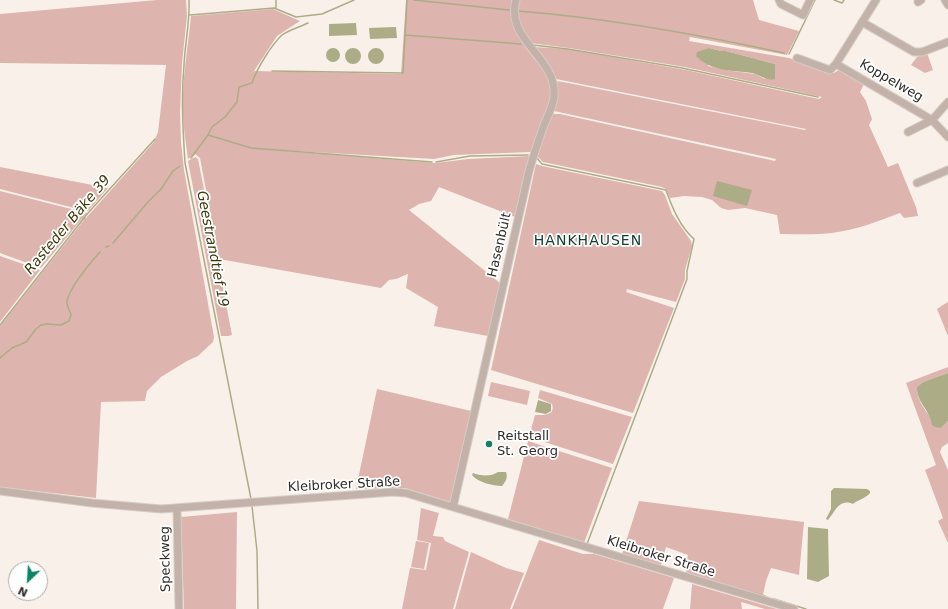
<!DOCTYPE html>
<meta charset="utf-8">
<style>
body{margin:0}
#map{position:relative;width:948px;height:609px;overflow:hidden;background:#f9f1e9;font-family:"DejaVu Sans",sans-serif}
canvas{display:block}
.north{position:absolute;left:8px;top:561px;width:40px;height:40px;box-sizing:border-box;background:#fff;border:1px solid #abaaa9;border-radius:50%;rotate:205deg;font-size:11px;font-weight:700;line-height:16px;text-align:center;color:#2e2b29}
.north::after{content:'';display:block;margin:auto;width:14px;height:18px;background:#0b8464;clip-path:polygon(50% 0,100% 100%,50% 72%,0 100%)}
</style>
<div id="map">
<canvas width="948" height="609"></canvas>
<div class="north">N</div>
</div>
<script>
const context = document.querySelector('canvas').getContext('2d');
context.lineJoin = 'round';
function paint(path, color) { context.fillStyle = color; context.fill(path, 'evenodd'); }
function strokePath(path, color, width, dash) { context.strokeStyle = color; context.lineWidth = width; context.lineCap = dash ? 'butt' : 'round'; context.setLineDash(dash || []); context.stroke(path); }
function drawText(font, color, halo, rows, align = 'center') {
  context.font = font + ' "DejaVu Sans",sans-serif'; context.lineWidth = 3.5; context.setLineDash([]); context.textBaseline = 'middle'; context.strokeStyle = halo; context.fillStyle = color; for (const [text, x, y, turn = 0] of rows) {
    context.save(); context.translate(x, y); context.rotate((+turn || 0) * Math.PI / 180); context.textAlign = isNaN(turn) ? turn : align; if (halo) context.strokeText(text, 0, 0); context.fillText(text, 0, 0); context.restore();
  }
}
paint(new Path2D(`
 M157,0H186L187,16L182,63L180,113L181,142L184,170L214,337L213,342L198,356L187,361L161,377L147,391L145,401L101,402L96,498L0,487V326L84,220L82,219L41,268L0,253V191L87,213L84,217L86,218L154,142L158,132L166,65L0,63V14Z
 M406,0H514C513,5 510,10 511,15C513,33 527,50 538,63C543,70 550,78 551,87C553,105 537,135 531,152L454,155L434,159L276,150L435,163L468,159L530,156L515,217L439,187L431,201L419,204L409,210L500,283L488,336L434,326L438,307L406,288L408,274L396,279L389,280L381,288L219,259L200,158L195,154L188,159C186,143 183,127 183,111C182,79 188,47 191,16L273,9L300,21L277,36L254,71L401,74Z
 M518,0H753L759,20L799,31L787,55L690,37L689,41L789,58L834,73L839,70L865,82L860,92L866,101L872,119L869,125L888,167L898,163L916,207L918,216L904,218L900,213C879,221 856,230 832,233C815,235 797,234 780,234L777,215L745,208L728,210L721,208L712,200L702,197L684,196L670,198L666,189L662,187L543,162L536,155L552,114H560L775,161L776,159L554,111L558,96L556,81L563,82L805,130L806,129L556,79L552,70L533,47L568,49L686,70L819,99L822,97L685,67L569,48L530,43C521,29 514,17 518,0ZM709,48L721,51H726L775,64L765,79L755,74L732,71L708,66Z
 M927,53L933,70L925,73L911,65L917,57Z
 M195,157L198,159L232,335L228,336H221L188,161Z
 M536,164L542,166L662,191L665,195L672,214L691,241L692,246L685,270V279L676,302L627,289L626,292L674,308L633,413L491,370Z
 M0,167L108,188L89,210L86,211L0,189Z
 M0,256L40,270L0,322Z
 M948,302V336L937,309L943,305Z
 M948,367V373L923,382L917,387C916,402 931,418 941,428L948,421V443L942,447L940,452L948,470V543L938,521L943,518L925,470L936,465L906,383Z
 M491,382L530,391L527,405L488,396Z
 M377,389L471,411L450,502L405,488L356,489Z
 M540,390L632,417L613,464L529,437L535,415C543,415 556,416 552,404L538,398Z
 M528,441L612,468L584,543L508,519Z
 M639,501L804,522L799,575L771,568L766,581L763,595L686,573L687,569L684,568L688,555L666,547L661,565L622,554Z
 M421,508L439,513L433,536L443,537L445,541L469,552L453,609H402L410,568L426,570L431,543L417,540Z
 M237,512L236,609H184L181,517Z
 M539,540L583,554H594L674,578L663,609H512Z
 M416,541L429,543L424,569L411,567Z
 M471,552L506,568L524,573L510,609H455Z
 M692,584L777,609H765L741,602L742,609H690Z`), '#deb4ae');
paint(new Path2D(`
 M356,23L357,35L329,36V24Z
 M396,27L397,38L370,39L369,28Z
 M368 56a8 8 0 1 1 16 0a8 8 0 1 1-16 0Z
 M345 56a8 8 0 1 1 16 0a8 8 0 1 1-16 0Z
 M326 55a7 7 0 1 1 14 0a7 7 0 1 1-14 0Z
 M709,48L721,51H726L775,64V79C766,81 760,75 752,73C731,70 712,72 696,56L697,52Z
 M717,181L752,190L747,206L713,196Z
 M948,373V421L941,428L935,427L932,425C931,411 916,402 917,387L923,382Z
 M538,400L551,404V411L546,414L535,412Z
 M498,472H506C508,478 506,481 502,486C493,486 477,482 472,475L473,473C480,476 491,477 498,472Z
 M834,488L867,489L870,491V493C865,499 859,499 853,504C839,498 835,512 828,520L826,519L831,509V491Z
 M808,527L828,529L829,576L818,582L807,579Z`), '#acad87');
strokePath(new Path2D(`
 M189,0C190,22 185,43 184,65C181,98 183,130 185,163L251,499
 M276,0V8
 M407,0L405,35L521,44
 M414,0L509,10
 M834,0L842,3L844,0
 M518,11C608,18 696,34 784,53
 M190,15L274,8L296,17L322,14L354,0
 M533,45L568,49L682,68L818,97
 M789,54L815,0
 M272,71L403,73L405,35
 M208,135L251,148L432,162
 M536,157L542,164L666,190C672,207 680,227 694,239L687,271V279L587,544
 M191,158L208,135L212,127L225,117L237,102L239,87L252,83C256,70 272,44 282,35C289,30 300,27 308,23
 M436,162L470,156L528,155
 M113,243L147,203L161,189L173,171L180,166
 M106,247L109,246
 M0,325L88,213L155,139
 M0,358L12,348L26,342L36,329L41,325L47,324L61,325L69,321L71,315C70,311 67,307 67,303C67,290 91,262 100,252
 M252,506L257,551L258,609
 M711,581L765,596
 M774,599L806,609`), '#acad87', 1.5);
const minor = new Path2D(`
 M779,0L781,4L803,15L810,0
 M876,0L836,64L932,120L908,132
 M945,0L948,5
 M918,2L921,0
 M862,22L914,52H922L948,42
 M797,58L830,70L836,64
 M948,102L932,120L948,137
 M917,183L948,170
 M0,491L92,503L161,509L393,492L406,493L794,609
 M453,507C477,398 502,289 527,180C531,161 538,143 544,125C548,116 553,106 554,97C558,57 505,42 516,0
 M177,509L179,609`);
strokePath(minor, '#d4cdc6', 9);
strokePath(minor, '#c3b2a9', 7);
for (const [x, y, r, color] of [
 [489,444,4,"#0b8464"]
]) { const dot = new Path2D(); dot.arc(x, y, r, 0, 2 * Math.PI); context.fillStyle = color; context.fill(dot); strokePath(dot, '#fff', 1.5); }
drawText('13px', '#2e2b29', '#fff', [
 ["Koppelweg",891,81,30],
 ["Hasenbült",500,245,-77],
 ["Kleibroker Straße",344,485,-3],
 ["Kleibroker Straße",661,557,17],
 ["Speckweg",166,559,-91]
]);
drawText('13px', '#2e2b29', '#fff', [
 ["Reitstall",497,437],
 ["St. Georg",497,452]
], 'left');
drawText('italic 14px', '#3b3a0a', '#fff', [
 ["Rasteder Bäke 39",68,225,-50],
 ["Geestrandtief 19",212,249,79]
]);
context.letterSpacing = '1px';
drawText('14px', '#0d4031', '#fff', [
 ["HANKHAUSEN",588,241]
]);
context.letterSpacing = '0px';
</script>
